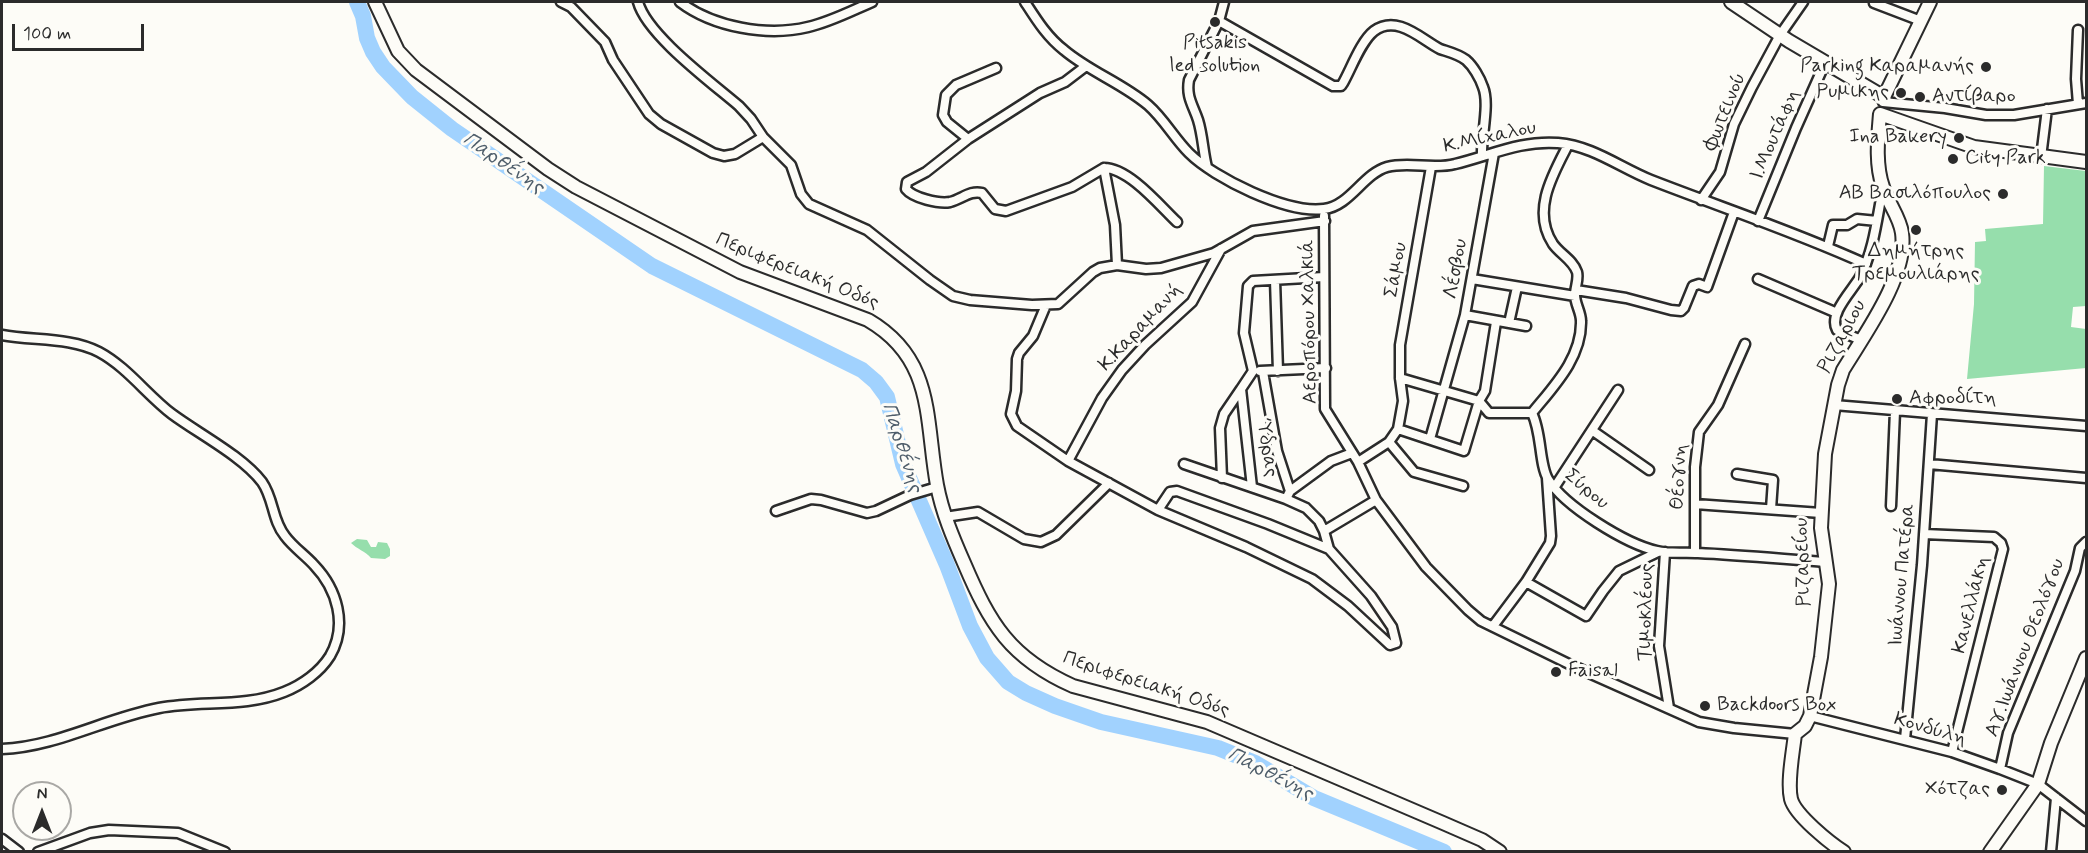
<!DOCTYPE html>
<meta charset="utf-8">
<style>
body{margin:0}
#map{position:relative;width:2088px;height:853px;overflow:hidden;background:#fdfcf7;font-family:Mynerve,sans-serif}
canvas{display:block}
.frame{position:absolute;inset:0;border:3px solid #2b2b2b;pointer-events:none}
.north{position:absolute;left:12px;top:781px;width:60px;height:60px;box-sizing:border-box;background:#fdfcf7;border:2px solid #a9a8a5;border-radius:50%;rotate:0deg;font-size:16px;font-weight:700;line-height:24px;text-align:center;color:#2b2b2b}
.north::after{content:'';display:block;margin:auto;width:21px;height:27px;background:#2b2b2b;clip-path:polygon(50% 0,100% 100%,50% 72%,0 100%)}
.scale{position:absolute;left:12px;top:24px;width:132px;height:27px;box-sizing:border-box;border:3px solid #2b2b2b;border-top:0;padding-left:8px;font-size:18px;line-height:21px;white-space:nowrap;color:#2b2b2b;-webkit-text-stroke:4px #fdfcf7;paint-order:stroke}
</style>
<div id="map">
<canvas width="2088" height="853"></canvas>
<div class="frame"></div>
<div class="north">N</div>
<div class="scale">100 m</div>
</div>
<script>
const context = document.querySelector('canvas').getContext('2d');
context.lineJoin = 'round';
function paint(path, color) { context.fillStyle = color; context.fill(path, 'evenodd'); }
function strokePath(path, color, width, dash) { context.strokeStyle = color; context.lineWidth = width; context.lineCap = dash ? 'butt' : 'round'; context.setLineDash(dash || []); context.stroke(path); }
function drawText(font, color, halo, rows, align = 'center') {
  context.font = font + ' Mynerve,sans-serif'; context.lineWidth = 6; context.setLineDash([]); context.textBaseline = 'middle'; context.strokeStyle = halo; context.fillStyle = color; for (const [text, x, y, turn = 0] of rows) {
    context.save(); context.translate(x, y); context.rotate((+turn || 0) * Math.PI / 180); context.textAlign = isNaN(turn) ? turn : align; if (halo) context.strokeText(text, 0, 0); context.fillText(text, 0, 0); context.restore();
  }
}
paint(new Path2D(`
 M2044,166L2086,171V306L2073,307L2071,327L2086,329V368L1967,379L1974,304L1975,242L1986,241L1985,229L2043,224Z
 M357,539L367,540L371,547H376L378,542L387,543L390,549V556L385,559L371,558C365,551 357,549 351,543Z`), '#96deac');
strokePath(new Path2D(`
 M357,2L363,16L367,38L373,52L383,67L412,97L452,129L652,266L862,370L876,382L887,397L903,464L947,565L970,626L987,658L1008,682L1026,693L1055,706L1101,722L1218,748L1255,763L1314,798L1444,852`), '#a1d2fe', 16);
const street = new Path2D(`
 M561,2L571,7L605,42L613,60L649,114L661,124L713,153L724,156L735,154L763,137L791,165L801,194L809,204L867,230L930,280L953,296L970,300L1032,305L1058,304L1093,272L1100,268L1117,265L1146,269L1161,268L1214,253L1253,231L1325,221
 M638,2C647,35 711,82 739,106L751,119L763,137
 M680,2C713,27 767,37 808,27C830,22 851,11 872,2
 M1025,2C1036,19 1047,37 1064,50C1090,72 1122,83 1148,105C1164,119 1174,138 1189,153C1214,178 1287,214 1324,209C1350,206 1363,174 1387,167C1409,161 1433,170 1455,164C1489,156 1521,140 1558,143C1593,146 1619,167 1651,180C1723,208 1796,232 1866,264
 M1874,3L1921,21
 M1219,21L1333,86H1341L1343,83C1351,69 1361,41 1374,31C1397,14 1421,39 1440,49C1449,52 1458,54 1466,60C1473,66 1480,78 1483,87C1490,104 1481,136 1482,156
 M2078,30L2076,79L2078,104
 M1086,66L1065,82L1040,93L968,139L926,172L907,182L906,189C913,198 939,204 950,202C962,199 970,190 982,193L995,209L1006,211L1072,187L1104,168
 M1884,97L1883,102L1945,108L1986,115H2014L2086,103
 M968,139L947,122L943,115L946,95L956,85L996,68
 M1568,145C1553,174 1531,211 1553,244C1560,254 1573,260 1577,272C1579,279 1575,287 1575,295C1575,304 1581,312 1581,321C1582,358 1553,387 1532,413C1542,433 1539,464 1548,479C1564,506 1626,544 1657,551C1669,554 1685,552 1698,553C1740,555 1783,559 1825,562
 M2041,157L2047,109
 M1207,167C1203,152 1203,136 1198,120C1193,105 1186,97 1189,80L1219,21L1224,2
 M1701,200L1720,172L1734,124L1752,87L1780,35L1803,2
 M1324,216L1325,409L1358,462L1376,500L1426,567L1468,610L1481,621L1571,665L1699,722L1734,728L1795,734
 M1758,221L1796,128L1825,63
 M1828,246L1833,225H1847L1857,219L1877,221
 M1117,265L1115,225L1104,168C1129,168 1160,206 1177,222
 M1472,279L1575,296
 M1758,279L1837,313
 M1275,280L1278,371
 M1576,290L1626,298L1671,310L1681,311L1684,308L1693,286L1699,284L1707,287L1734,212
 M1046,305L1033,336L1019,353L1017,359L1016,391L1011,414L1017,426L1068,461L1158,510L1170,492L1177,491L1268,524L1329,549L1371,596L1392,627L1396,643L1390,645L1348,606L1312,579L1246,547L1158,510
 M1465,315L1526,326
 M1509,323L1517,287
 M2,335C33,341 70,337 99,352C127,367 147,395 172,414C199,434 242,456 262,482C274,499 272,520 285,536C293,547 305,555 314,565C337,589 348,625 330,656C320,672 302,685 284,692C244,708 201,700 159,708C106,718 56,747 2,749
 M1861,340L1837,330C1828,314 1852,291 1860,277C1874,250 1877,218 1883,188
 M1260,371L1326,368
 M1263,372L1277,451L1290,491L1286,499
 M1400,378L1479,401
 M1479,401L1489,413H1532
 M1834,405L2086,426
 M1398,429L1464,451L1479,401L1485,391L1496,322
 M1593,431L1649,470
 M1430,439L1465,315L1494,153
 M1389,442L1414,472L1463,486
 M1068,461L1102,398L1122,370L1145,345L1192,302L1221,249
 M1358,462L1389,442L1398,429L1403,401L1400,378V345L1431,167
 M1184,464L1286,499L1306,508L1319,521L1324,531L1329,549
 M1929,464L2086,478
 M1737,474L1773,480L1771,509
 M1222,478L1220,428L1224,414L1241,389
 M1252,487L1241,389L1253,371L1244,333L1248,286L1253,281L1324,277
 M1554,488L1618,390
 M1290,491L1331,461L1352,453
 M1695,504L1821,513
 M1891,506L1895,411
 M776,511L811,499L821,500L867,513L876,511L910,495L937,487
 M945,517L978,512L1024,539L1041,542L1056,535L1109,483
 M1324,531L1376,500
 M1924,534L1994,537L2001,543L2003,549L1952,752
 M1665,552L1659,646L1669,708
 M1695,552V467L1699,432L1718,405L1745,344
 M1526,582L1586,616L1603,591L1619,571L1658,552
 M1493,626L1526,582L1550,543L1551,536L1547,478
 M1810,716L1952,752L2000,769L2038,784L2086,821
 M1905,739L1922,565L1932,414
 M2000,769L2008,733L2075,571L2080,548L2086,542
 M2,839L19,852
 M38,852L90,833L109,830L178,833L225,852
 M2051,852L2056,798`);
const secondary = new Path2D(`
 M375,2L398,51L416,70L548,169L576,187L740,272L868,320C935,359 925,419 937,485C942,512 953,538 964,563C990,624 1010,658 1073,686L1207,722L1443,823L1482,840L1500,852
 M1731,2L1789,41L1884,97L1930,2
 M1844,852C1830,843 1795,815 1791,799C1787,782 1793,752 1795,734L1805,726L1810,716L1821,657L1829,584L1821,528L1825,454L1838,385L1843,370C1864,335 1908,276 1902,233C1900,217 1888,203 1883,187C1875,164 1878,138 1880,114L1974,147L2086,162
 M1990,852L2038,784L2051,743L2086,658`);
strokePath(street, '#2b2b2b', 13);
strokePath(secondary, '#2b2b2b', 16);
strokePath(street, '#fdfcf7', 8);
strokePath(secondary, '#fdfcf7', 12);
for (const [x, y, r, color] of [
 [1215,22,6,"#2b2b2b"],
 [1986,67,6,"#2b2b2b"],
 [1901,93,6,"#2b2b2b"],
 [1920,97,6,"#2b2b2b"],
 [1959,138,6,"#2b2b2b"],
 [1953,159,6,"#2b2b2b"],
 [2003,194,6,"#2b2b2b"],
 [1916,230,6,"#2b2b2b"],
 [1897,399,6,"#2b2b2b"],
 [1556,672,6,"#2b2b2b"],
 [1705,706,6,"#2b2b2b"],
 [2002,790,6,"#2b2b2b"]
]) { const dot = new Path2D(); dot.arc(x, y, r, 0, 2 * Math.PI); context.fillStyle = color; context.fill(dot); strokePath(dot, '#fdfcf7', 2); }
drawText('20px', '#2b2b2b', '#fdfcf7', [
 ["Pitsakis",1215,44,"center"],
 ["led solution",1215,67,"center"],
 ["Parking Καραμανής",1974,67],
 ["Ρυμικης",1889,93],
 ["Αντίβαρο",1932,97,"left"],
 ["Ina Bakery",1947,138],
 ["City Park",1965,159,"left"],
 ["ΑΒ Βασιλόπουλος",1991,194],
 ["Δημήτρης",1916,252,"center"],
 ["Τρεμουλιάρης",1916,275,"center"],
 ["Αφροδίτη",1909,399,"left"],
 ["Faisal",1568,672,"left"],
 ["Backdoors Box",1717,706,"left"],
 ["Χότζας",1990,790]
], 'right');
drawText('20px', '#2b2b2b', '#fdfcf7', [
 ["Φωτεινού",1726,112,-68],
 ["Ι.Μουτάφη",1776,135,-67],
 ["Κ.Μίχαλου",1490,138,-12],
 ["Λέσβου",1457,269,-80],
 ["Σάμου",1397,270,-80],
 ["Περιφερειακή Οδός",797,272,22],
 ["Αεροπόρου Χαλκιά",1310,322,-91],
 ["Κ.Καραμανή",1141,328,-47],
 ["Ριζαριου",1843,337,-62],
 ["Ύδρας",1266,448,81],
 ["Θέογνη",1680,477,-87],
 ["Σύρου",1586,490,40],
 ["Ριζαρείου",1804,562,-92],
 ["Ιωάννου Πατέρα",1903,575,-85],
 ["Κανελλάκη",1972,605,-76],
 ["Τιμοκλέους",1647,612,-89],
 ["Αγ.Ιωάννου Θεολόγου",2026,648,-69],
 ["Περιφερειακή Οδός",1146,685,18],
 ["Κονδύλη",1930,730,16]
]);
drawText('italic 21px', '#4e5d6a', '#fdfcf7', [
 ["Παρθένης",503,164,34],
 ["Παρθένης",901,448,72],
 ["Παρθένης",1270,775,27]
]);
</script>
